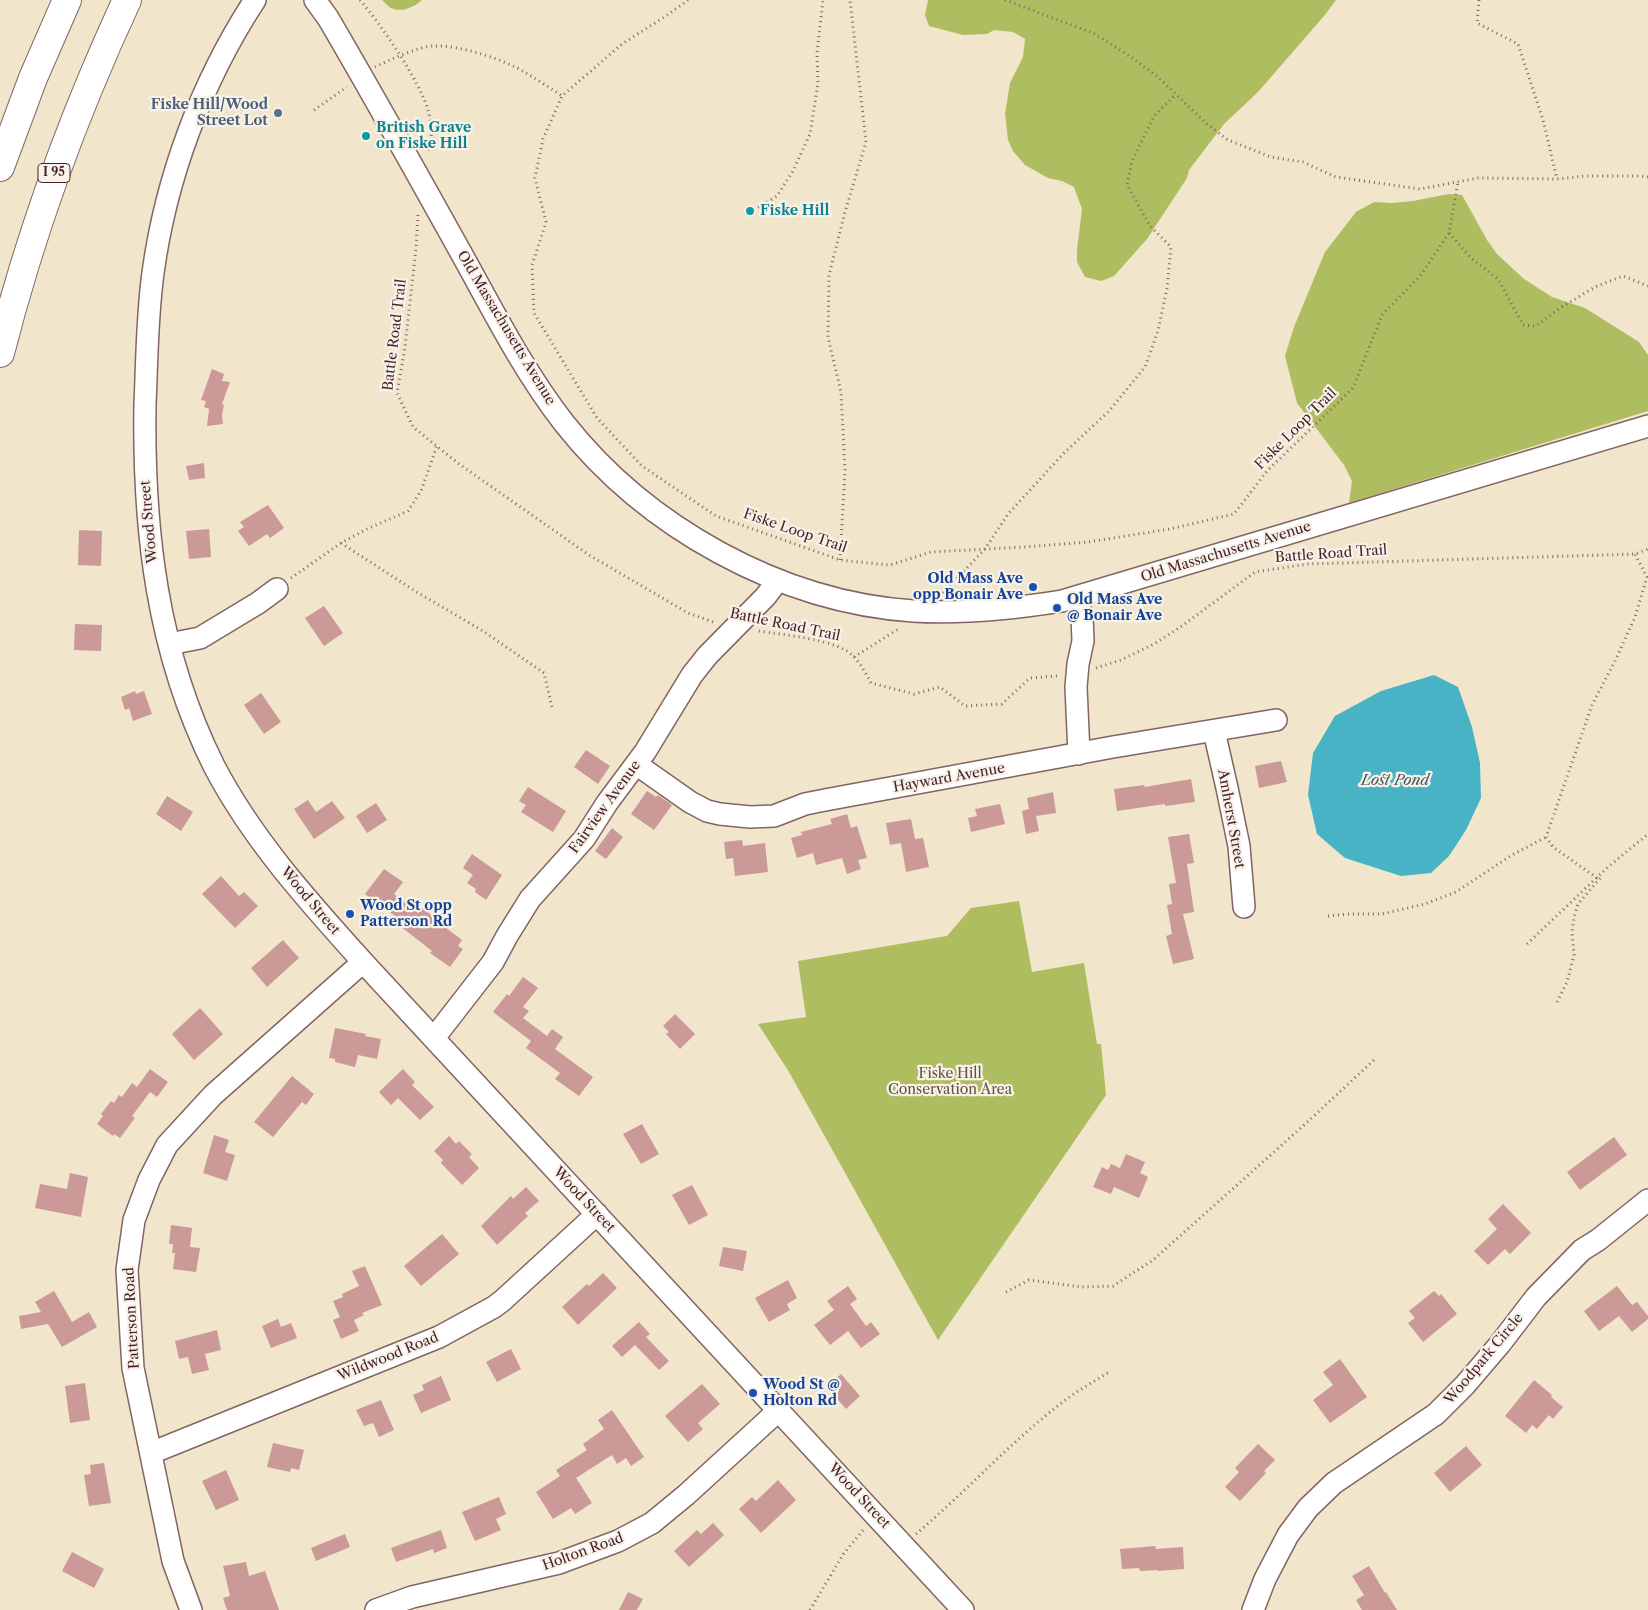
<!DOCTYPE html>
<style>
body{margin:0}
canvas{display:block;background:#f1e5cb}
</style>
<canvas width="1648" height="1610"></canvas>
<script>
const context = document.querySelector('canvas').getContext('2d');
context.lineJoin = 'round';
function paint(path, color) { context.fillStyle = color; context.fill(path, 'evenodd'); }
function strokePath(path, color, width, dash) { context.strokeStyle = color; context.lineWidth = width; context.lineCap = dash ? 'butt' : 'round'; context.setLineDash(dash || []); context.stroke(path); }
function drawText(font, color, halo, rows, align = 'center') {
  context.font = font + ' "Libre Caslon Text",serif'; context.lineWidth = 4.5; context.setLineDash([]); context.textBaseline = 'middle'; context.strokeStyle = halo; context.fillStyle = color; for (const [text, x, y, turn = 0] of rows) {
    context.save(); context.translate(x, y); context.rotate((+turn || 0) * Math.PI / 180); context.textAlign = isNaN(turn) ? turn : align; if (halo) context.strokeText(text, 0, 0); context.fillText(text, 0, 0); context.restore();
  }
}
paint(new Path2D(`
 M382,0H422C414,7 402,13 391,8C388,7 385,2 382,0Z
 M928,0H1336L1324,16L1258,92L1224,124L1189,170L1187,178L1147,239L1114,276L1101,281L1085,277L1077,262V250L1082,209L1074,187L1062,181L1048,178L1025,165L1013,151L1008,140L1005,114L1010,83L1023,57L1025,39L1013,32L994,30L987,34L963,35L929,26L925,15Z
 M1449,194L1462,195L1487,240L1497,254L1524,279L1552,297L1585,308L1639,342L1648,355V411L1349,503L1352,481L1344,465L1297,403L1285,356L1294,327L1325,252L1356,212L1374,202L1392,203L1413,201Z
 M1019,901L1032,972L1084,963L1097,1044H1101L1106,1095L938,1340L789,1072L758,1024L806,1017L798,961L947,936L971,908Z`), '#aebd60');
paint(new Path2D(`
 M1434,675L1458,687L1472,727L1480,763L1481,798L1466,830L1449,856L1431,873L1401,876L1345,858L1317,834L1308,795L1313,753L1335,716L1381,691Z`), '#47b3c4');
paint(new Path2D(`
 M212,369L224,374L222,381L230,382L222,404L224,405L222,415L223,424L207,426L209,409L204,407L206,401L201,400Z
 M204,463L205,478L189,480L186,466Z
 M268,505L284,528L270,538L267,534L249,546L238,531L244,527L240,522Z
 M209,529L211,557L189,559L186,531Z
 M79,530L102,531L101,566L78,565Z
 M324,606L343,633L324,646L305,618Z
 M75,624L102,625L101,651L74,650Z
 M135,691L136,694L144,691L152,714L133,721L129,708L125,710L121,697Z
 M261,693L281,722L264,734L244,705Z
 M586,750L610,766L598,784L574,767Z
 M1281,761L1287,782L1259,788L1255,766Z
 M1191,779L1195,802L1165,806V804L1117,811L1114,789L1144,785L1145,787Z
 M528,787L566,811L553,832L521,812L526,805L519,801Z
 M647,791L656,797L658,795L672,805L654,830L631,814Z
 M1053,792L1056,813L1036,816L1039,831L1026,834L1022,811L1029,809L1027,798Z
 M167,796L193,812L181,831L156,814Z
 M308,800L316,812L332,801L345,818L314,839L294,809Z
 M376,803L387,820L367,833L356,816Z
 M1000,804L1005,824L971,832L968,818L977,816L975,809Z
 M847,814L851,828L857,826L867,858L858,860L861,869L847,874L842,858L816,865L813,853L797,858L791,838L802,835L801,832L832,824L830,819Z
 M911,819L915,839L923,838L929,867L906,872L901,843L890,845L886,823Z
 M612,828L623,837L606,859L595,851Z
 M1189,834L1194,863L1187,864L1194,912L1183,914L1194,959L1173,964L1166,936L1172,934L1167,905L1172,904L1169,884L1176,883L1168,837Z
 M742,840L743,846L765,843L768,872L735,876L733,858L726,859L724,842Z
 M472,854L502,875L486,900L475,892L476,889L467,883L473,875L463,868Z
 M384,869L403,882L394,894L418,913L422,908L434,917L433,918L462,940L458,946L463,949L450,967L430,953L432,951L395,922L398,918L365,894Z
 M221,876L239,896L244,892L258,906L235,928L202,894Z
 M283,940L299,958L267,987L251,968Z
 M523,977L538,988L523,1007L529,1011L523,1018L547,1036L552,1029L563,1037L555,1049L593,1077L579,1096L555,1079L560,1073L526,1048L531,1041L493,1012L507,994L509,996Z
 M200,1008L223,1034L194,1060L172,1034Z
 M675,1014L695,1034L680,1049L666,1034L669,1032L663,1026Z
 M335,1028L366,1034L365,1036L381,1039L377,1059L358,1055L355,1067L335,1062V1059L329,1058Z
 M150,1069L168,1082L157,1097L150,1092L132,1116L135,1118L120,1138L114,1134L113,1136L97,1124L103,1116L101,1114L111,1101L114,1103L119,1095L122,1097L132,1083L137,1087Z
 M403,1069L415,1082L412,1085L434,1107L420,1120L398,1098L391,1105L379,1092Z
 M292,1076L314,1094L306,1105L302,1102L273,1137L254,1122Z
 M642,1124L659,1154L641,1164L623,1134Z
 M214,1135L229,1140L225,1152L235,1155L227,1181L203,1173Z
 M449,1136L456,1144L459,1141L472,1154L469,1157L479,1168L462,1185L441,1163L443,1160L434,1151Z
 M1614,1137L1627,1155L1580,1190L1567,1172Z
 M1126,1154L1145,1162L1140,1173L1148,1177L1139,1198L1114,1187L1111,1194L1093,1187L1102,1167L1108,1170L1111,1164L1120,1168Z
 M70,1173L88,1177L81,1217L35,1208L40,1184L67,1189Z
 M692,1185L708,1215L689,1225L672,1195Z
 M526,1187L539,1201L525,1213L528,1216L497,1245L481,1226L511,1196L513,1199Z
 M1503,1204L1531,1233L1510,1254L1505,1249L1488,1265L1474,1251L1497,1229L1488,1219Z
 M171,1225L192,1228L190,1247L200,1248L196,1272L173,1269L175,1253H172L173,1244H169Z
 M442,1234L459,1254L421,1286L404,1266Z
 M723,1247L747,1251L743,1271L719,1266Z
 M365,1266L382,1305L362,1313L364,1315L354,1320L359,1331L341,1339L333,1320L340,1317L333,1301L343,1297L342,1294L359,1286L352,1271Z
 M603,1273L617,1288L578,1325L562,1307L587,1284L589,1286Z
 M788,1280L797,1298L787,1304L790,1310L769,1322L755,1298Z
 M848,1286L857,1299L850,1304L866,1326L871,1322L880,1334L861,1348L848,1331L830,1345L814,1325L834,1310L827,1301Z
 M1617,1286L1632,1305L1637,1302L1648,1316V1319L1632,1332L1619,1316L1599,1331L1584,1311Z
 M54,1291L72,1322L89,1312L97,1327L62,1347L48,1324L21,1329L19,1316L41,1312L35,1302Z
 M1434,1291L1439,1296L1441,1294L1457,1314L1423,1342L1408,1323L1415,1318L1409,1311Z
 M278,1319L281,1327L291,1323L297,1338L271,1348L262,1326Z
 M639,1322L650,1334L646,1337L669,1361L659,1370L635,1345L622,1357L612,1346Z
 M217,1330L221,1350L205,1354L209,1370L192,1374L188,1357L179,1359L175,1341Z
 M511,1349L521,1369L497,1382L486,1362Z
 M1340,1359L1367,1397L1330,1423L1313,1400L1333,1385L1323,1372Z
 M841,1374L860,1396L846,1409L827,1387Z
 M441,1376L451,1400L421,1413L413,1395L424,1390L422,1385Z
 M1534,1380L1552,1395L1551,1397L1563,1407L1553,1419L1549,1415L1537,1429L1532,1425L1526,1433L1505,1416Z
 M85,1383L90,1420L70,1423L65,1386Z
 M702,1384L720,1404L698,1423L703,1429L688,1442L665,1416Z
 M381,1400L394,1430L379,1437L373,1423L364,1426L356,1410Z
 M612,1410L644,1457L631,1466L626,1458L617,1464L612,1455L576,1478L592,1503L575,1514L571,1508L553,1519L536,1492L560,1476L556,1470L587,1450L583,1444L604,1429L598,1420Z
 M273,1443L304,1450L299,1470L291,1468L290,1472L267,1467Z
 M1258,1444L1275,1460L1264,1471L1266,1473L1240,1501L1225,1487L1239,1472L1235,1468Z
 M1466,1446L1482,1465L1450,1492L1434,1473Z
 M104,1463L111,1503L89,1506L84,1475L91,1474L90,1465Z
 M226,1470L239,1500L216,1510L202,1481Z
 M778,1480L796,1500L761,1533L739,1509L752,1497L756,1501Z
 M499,1497L506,1514L496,1519L501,1530L475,1541L462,1512Z
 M713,1523L724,1535L689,1567L674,1551L697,1530L701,1534Z
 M441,1530L447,1548L434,1553L433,1549L396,1562L391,1548Z
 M345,1534L350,1547L316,1561L311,1548Z
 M1155,1546L1156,1549L1183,1547L1184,1569L1158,1571V1570L1140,1571L1139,1568L1122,1569L1120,1549Z
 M72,1552L104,1569L94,1588L62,1571Z
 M246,1562L249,1576L265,1571L279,1610H227L223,1598L230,1596L223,1566Z
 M1369,1566L1385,1593L1386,1592L1397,1610H1362L1356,1600L1364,1595L1352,1576Z
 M628,1592L643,1599L637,1610H619Z`), '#cb9997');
const minor = new Path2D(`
 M255,0C202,81 166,177 153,273C147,316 147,360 145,404C143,530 157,652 214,766C252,839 308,901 363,962L963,1610
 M315,0L328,18C375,98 420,179 465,260C496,316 525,373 564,423C646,527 780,602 913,611C963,614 1012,609 1062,601L1648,426
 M1077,597L1082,616L1083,641L1078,664L1076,687L1079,754
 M169,644L200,638L258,603L277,589
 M1214,731L1227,788L1239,846L1244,907
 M636,764L690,802L707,811L720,814L750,817L774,816L805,804L825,800L1113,747L1276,720
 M434,1038L493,962L507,936L530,899L584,839L607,803L645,752L692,675L707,656L766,596L778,580
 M151,1453L439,1337L494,1307L502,1301L597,1214
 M191,1610L173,1561L133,1368L127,1270L134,1220L149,1180L167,1145L213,1095L363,962
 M376,1610L412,1597L559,1563L618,1541L652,1523L686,1495L779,1410
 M1253,1610L1265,1579L1288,1535L1308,1508L1334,1483L1436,1414L1465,1385L1500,1344L1536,1297L1582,1250L1598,1240L1648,1200`);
const highway = new Path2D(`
 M0,167L33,78L67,0
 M0,353C31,231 74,114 127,0`);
strokePath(minor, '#846463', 24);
strokePath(highway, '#846463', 30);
strokePath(new Path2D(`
 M360,0C381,25 410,67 423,97C430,110 436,140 426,153
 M688,0L666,16L622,44L562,96L543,139L535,178L546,222L532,265L534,313L597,418L642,466L716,516L840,560L890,565L931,552L1025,547L1088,542L1170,529L1234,514L1267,471L1353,388L1382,315L1420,276L1449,233L1458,182
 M1005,0L1093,33L1131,57L1158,77L1207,124L1228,140L1271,157L1303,162L1336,177L1420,189L1478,178L1557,179L1585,176H1641L1648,177
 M1479,0L1477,23L1518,44L1543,120L1557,179
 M375,67C390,60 419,46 434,46C459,45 504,59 526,73C538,80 550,88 562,96
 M314,110L347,87
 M754,210L777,196L793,171L810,134L818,83L817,53L823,0
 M418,215L416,248L405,347L397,393L413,427L459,464L589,555L688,613L713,622
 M1449,233L1471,258L1498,279L1523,325L1536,326L1560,308L1595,287L1623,276L1648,286
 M341,543L415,591L483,631L544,673L552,707
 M840,560L845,470L841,392L828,337L829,275L845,212L866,142L850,0
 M291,578L341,543L367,529L408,511L421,491L437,446
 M943,593L985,549L1008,514L1063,454L1109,411L1145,367L1158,331L1167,288L1171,247L1150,226L1127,185L1132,161L1154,116L1175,95
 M759,631C782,635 839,639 854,657C861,664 866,674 871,683L914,694L940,687L965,706L1002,704L1030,678L1058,676
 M854,657L900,628
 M1096,668L1121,660L1154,644L1182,626L1255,572L1308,564L1635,554L1648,549
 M1597,878L1553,847L1546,837L1592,705L1615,661L1635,617L1647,577L1635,554
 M1328,916L1350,914H1382L1425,904L1456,892L1512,855L1546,837
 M1527,944L1608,867L1648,834
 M1557,1002L1567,982L1574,955L1572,933L1574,917L1578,904L1602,876
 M1006,1292L1029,1280L1081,1287L1113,1286L1153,1260L1302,1127L1374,1060
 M916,1534C967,1491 1013,1439 1067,1399C1080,1389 1095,1381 1109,1372
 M810,1610L844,1553L865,1528`), '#846463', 3, [1, 4]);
strokePath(minor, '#fff', 21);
strokePath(highway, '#fff', 28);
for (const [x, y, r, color] of [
 [278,113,5,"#5c6f8a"],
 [366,136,5,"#0f9aa8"],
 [750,211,5,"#0f9aa8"],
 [1033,587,5,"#1a4fb4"],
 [1057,608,5,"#1a4fb4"],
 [350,914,5,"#1a4fb4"],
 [753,1393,5,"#1a4fb4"]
]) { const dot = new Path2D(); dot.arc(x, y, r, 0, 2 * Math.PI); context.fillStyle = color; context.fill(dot); strokePath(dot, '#f7f3e8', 2); }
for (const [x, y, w] of [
 [54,173,32]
]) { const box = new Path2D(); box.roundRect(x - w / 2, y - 9.5, w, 19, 4); context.fillStyle = '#f7f3e8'; context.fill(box); strokePath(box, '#4a1f2b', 1); }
drawText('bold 12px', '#4a1f2b', null, [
 ["I 95",54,173]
]);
drawText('bold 14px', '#4e5e75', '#f7f3e8', [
 ["Fiske Hill/Wood",268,105],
 ["Street Lot",268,121]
], 'right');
drawText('bold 14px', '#0d838f', '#f7f3e8', [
 ["British Grave",376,128],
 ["on Fiske Hill",376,144],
 ["Fiske Hill",760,211]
], 'left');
drawText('14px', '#4a1f2b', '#f7f3e8', [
 ["Old Massachusetts Avenue",506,328,59],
 ["Battle Road Trail",395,335,-83],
 ["Fiske Loop Trail",1296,429,-45],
 ["Wood Street",149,522,-95],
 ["Fiske Loop Trail",795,531,19],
 ["Old Massachusetts Avenue",1226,552,-17],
 ["Battle Road Trail",1331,554,-4],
 ["Battle Road Trail",785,625,12],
 ["Hayward Avenue",949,778,-10],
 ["Fairview Avenue",605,807,-54],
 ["Amherst Street",1231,819,80],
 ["Wood Street",310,901,50],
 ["Wood Street",584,1200,47],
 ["Patterson Road",132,1318,-93],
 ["Wildwood Road",388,1357,-22],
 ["Woodpark Circle",1484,1359,-50],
 ["Wood Street",859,1496,47],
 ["Holton Road",583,1552,-20]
]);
drawText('bold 14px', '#164399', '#f7f3e8', [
 ["Old Mass Ave",1023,579,"right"],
 ["opp Bonair Ave",1023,595,"right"],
 ["Old Mass Ave",1067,600],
 ["@ Bonair Ave",1067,616],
 ["Wood St opp",360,906],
 ["Patterson Rd",360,922],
 ["Wood St @",763,1385],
 ["Holton Rd",763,1401]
], 'left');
drawText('14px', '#684e3b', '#f7f3e8', [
 ["Fiske Hill",950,1074],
 ["Conservation Area",950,1090]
]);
drawText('italic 15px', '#495361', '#f7f3e8', [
 ["Lost Pond",1395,781]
]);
</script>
